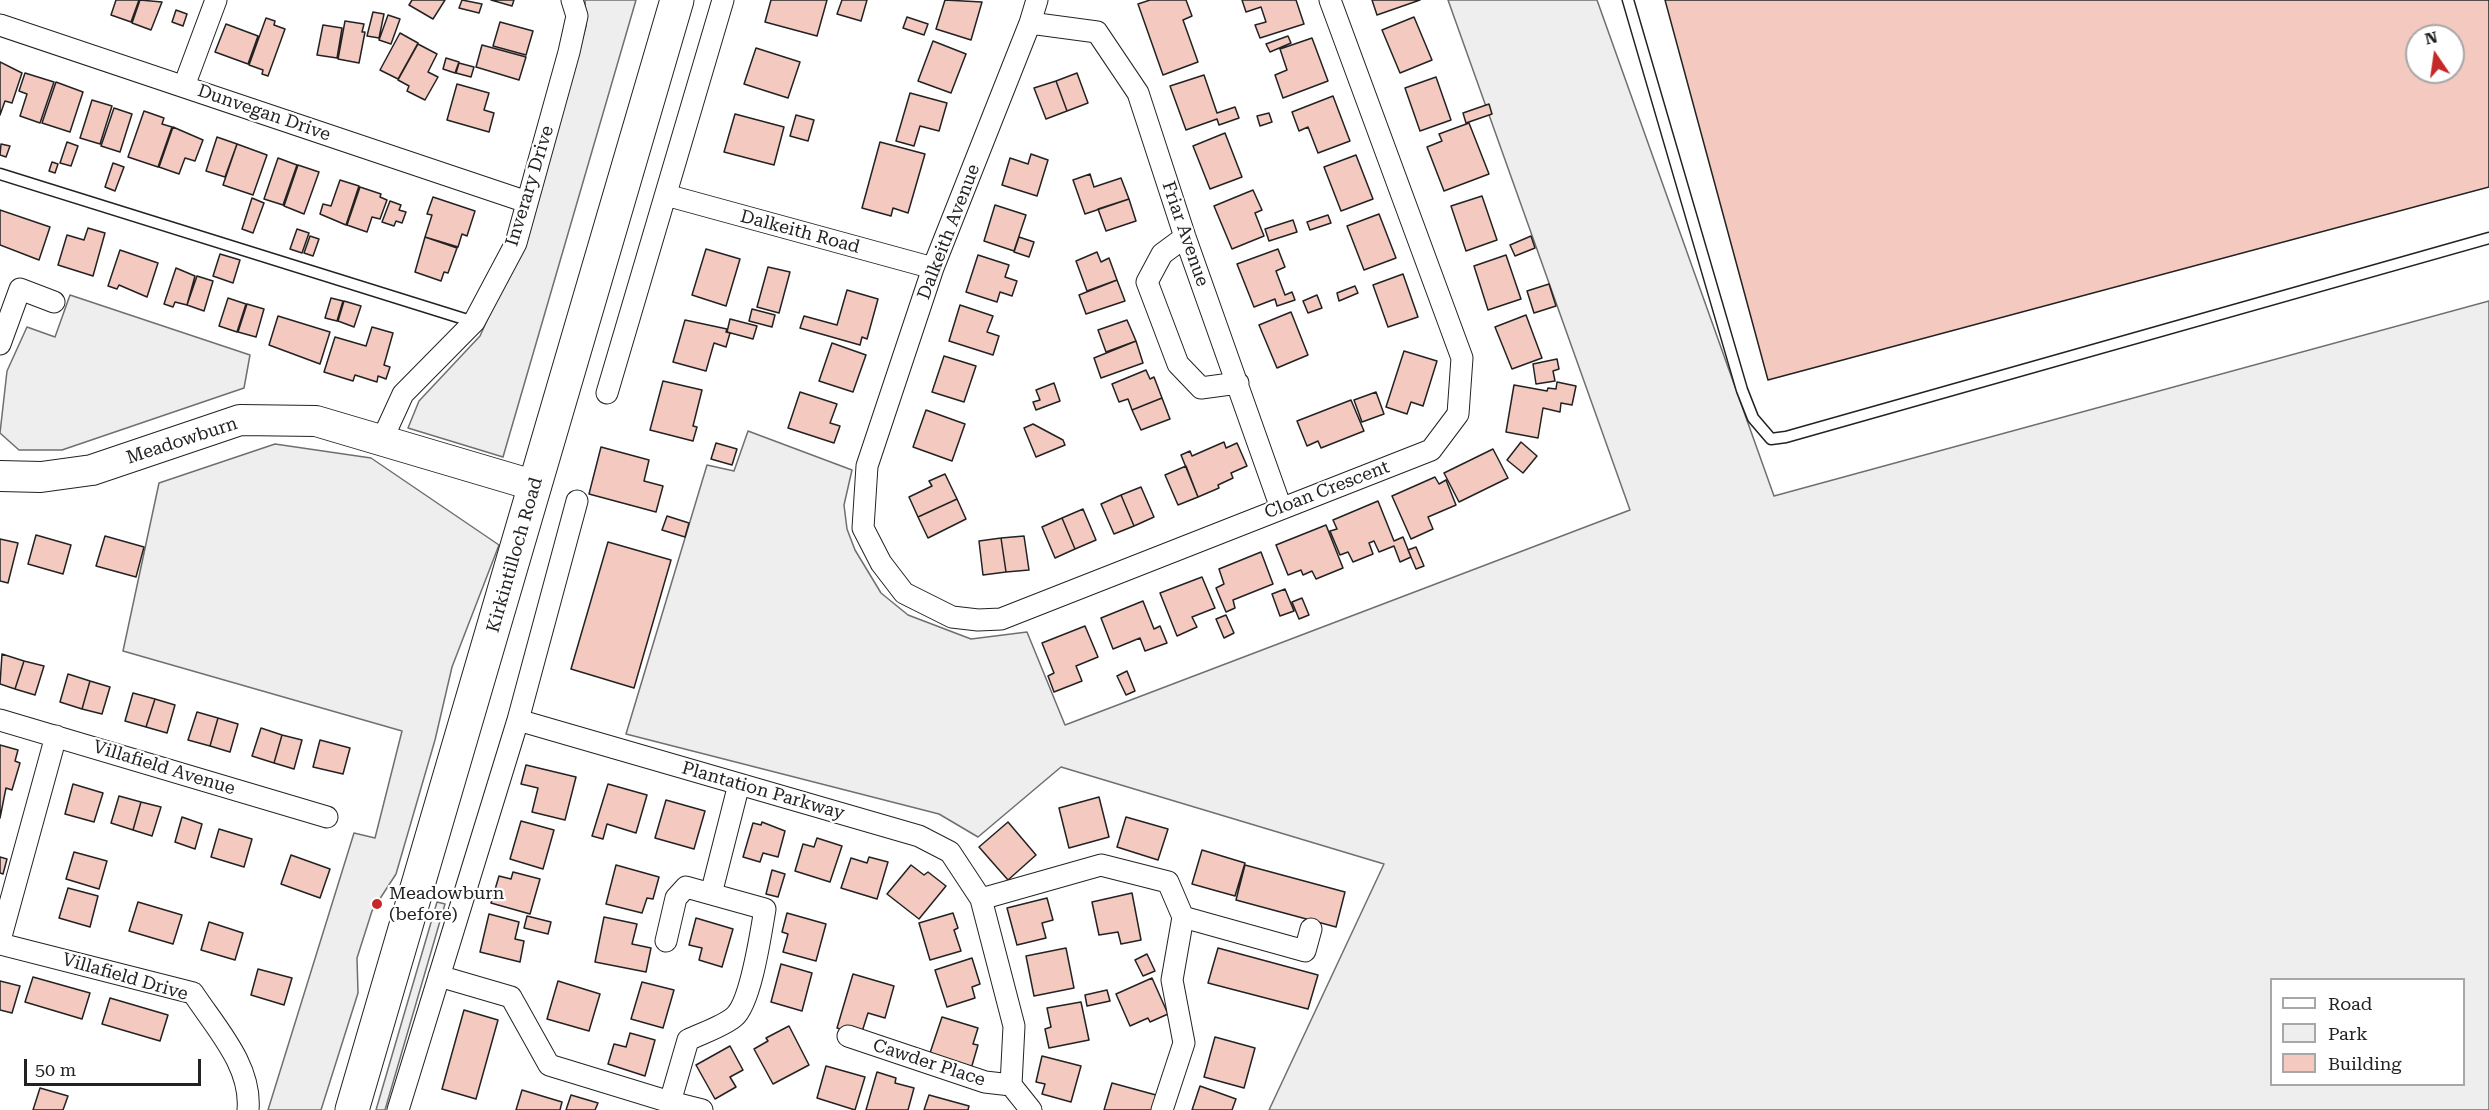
<!DOCTYPE html>
<style>
body{margin:0}
#map{position:relative;width:2489px;height:1110px;overflow:hidden;background:#fff;font-family:"Roboto Serif",serif}
canvas{display:block}
.legend{position:absolute;left:2270px;top:978px;width:195px;height:108px;box-sizing:border-box;background:#fff;border:2px solid #a7a7a7;margin:0;padding:8px 10px;list-style:none;font-size:18px;color:#222}
.legend li{display:flex;align-items:center;gap:12px;height:30px}
.legend b{width:30px;border:2px solid #a7a7a7}
.north{position:absolute;left:2405px;top:24px;width:60px;height:60px;box-sizing:border-box;background:#fff;border:2px solid #a7a7a7;border-radius:50%;rotate:347deg;font-size:16px;font-weight:700;line-height:24px;text-align:center;color:#222}
.north::after{content:'';display:block;margin:auto;width:21px;height:27px;background:#c62828;clip-path:polygon(50% 0,100% 100%,50% 72%,0 100%)}
.scale{position:absolute;left:24px;top:1059px;width:177px;height:27px;box-sizing:border-box;border:3px solid #222;border-top:0;padding-left:8px;font-size:18px;line-height:21px;white-space:nowrap;color:#222;-webkit-text-stroke:4px #fff;paint-order:stroke}
</style>
<div id="map">
<canvas width="2489" height="1110"></canvas>
<ul class="legend">
<li><b style="height:8px;background:#fff"></b>Road</li>
<li><b style="height:16px;background:#eee"></b>Park</li>
<li><b style="height:16px;background:#f3c9c0"></b>Building</li>
</ul>
<div class="north">N</div>
<div class="scale">50 m</div>
</div>
<script>
const context = document.querySelector('canvas').getContext('2d');
context.lineJoin = 'round';
function paint(path, color) { context.fillStyle = color; context.fill(path, 'evenodd'); }
function strokePath(path, color, width, dash) { context.strokeStyle = color; context.lineWidth = width; context.lineCap = dash ? 'butt' : 'round'; context.setLineDash(dash || []); context.stroke(path); }
function drawText(font, color, halo, rows, align = 'center') {
  context.font = font + ' "Roboto Serif",serif'; context.lineWidth = 4.5; context.setLineDash([]); context.textBaseline = 'middle'; context.strokeStyle = halo; context.fillStyle = color; for (const [text, x, y, turn = 0] of rows) {
    context.save(); context.translate(x, y); context.rotate((+turn || 0) * Math.PI / 180); context.textAlign = isNaN(turn) ? turn : align; if (halo) context.strokeText(text, 0, 0); context.fillText(text, 0, 0); context.restore();
  }
}
const green = new Path2D(`
 M585,0H636L503,457L408,428L419,401L480,336L536,209L586,26Z
 M1448,0H1597L1774,496L2489,301V1110H1269L1384,864L1061,767L978,837L939,814L626,734L707,465L734,471L748,431L852,470L844,505L847,529L855,550L881,593L908,615L971,639L1027,632L1065,725L1630,510ZM2272,980H2464V1084H2272Z
 M70,295L250,355L244,388L62,450H19L0,433L7,371L27,327L55,337Z
 M275,444L371,458L499,545L452,667L435,740L396,874L372,911L357,958L358,993L321,1110H268L354,833L375,838L402,731L123,651L159,483Z
 M437,902L445,904L385,1110H376Z`);
paint(green, '#eee');
strokePath(green, '#6f6f6f', 1.5);
const building = new Path2D(`
 M116,0H139L131,22L111,15Z
 M140,0L162,2L151,30L132,23Z
 M412,0H445L433,19L409,5Z
 M462,0L482,4L479,13L459,8Z
 M491,0H514L512,6Z
 M771,0H827L817,36L765,22Z
 M842,0H867L861,21L837,14Z
 M945,0L982,2L971,40L936,29Z
 M1150,0H1186L1192,16L1183,20L1198,62L1163,75L1138,4Z
 M1242,0H1296L1304,24L1260,38L1255,25L1266,22L1261,7L1246,12Z
 M1372,0H1420L1377,15Z
 M1665,0H2489V187L1768,380ZM2417,36H2453V72H2417Z
 M176,10L187,14L183,26L172,22Z
 M373,12L384,14L379,38L367,36Z
 M388,15L400,19L391,44L379,40Z
 M907,17L928,24L924,35L903,28Z
 M1414,17L1432,60L1400,73L1382,30Z
 M266,18L275,21L274,25L285,29L268,76L262,74L263,70L249,65Z
 M345,21L364,24L362,32H365L359,63L338,59Z
 M500,22L533,31L526,55L493,46Z
 M226,24L258,36L248,64L215,52Z
 M323,25L342,28L337,58L317,55Z
 M400,33L418,43L398,79L380,70Z
 M1288,36L1291,43L1270,52L1266,44Z
 M1312,38L1328,81L1283,98L1275,75L1287,70L1280,49Z
 M933,41L966,54L951,93L918,81Z
 M418,44L437,54L428,72L438,77L425,100L407,91L409,86L398,80Z
 M482,45L526,57L519,80L476,67Z
 M756,48L800,62L788,98L744,84Z
 M446,58L459,62L455,73L443,69Z
 M0,62L22,73L12,103L5,101L0,115Z
 M459,63L474,67L471,77L456,73Z
 M25,73L54,82L40,123L20,116L27,94L19,91Z
 M1077,73L1088,103L1067,111L1056,81Z
 M1204,75L1217,113L1235,107L1239,118L1219,125L1217,119L1186,130L1170,86Z
 M1436,77L1451,120L1420,131L1405,88Z
 M1056,81L1067,111L1046,119L1034,88Z
 M56,82L83,92L70,132L42,123Z
 M457,84L489,93L484,110L494,113L489,132L447,120Z
 M910,93L947,103L939,131L920,126L914,146L896,141Z
 M1333,96L1350,141L1318,153L1308,127L1299,131L1292,112Z
 M92,100L112,106L100,144L80,138Z
 M1489,104L1492,114L1466,123L1463,113Z
 M114,108L132,114L120,152L101,146Z
 M144,111L164,118L162,124L172,127L158,167L128,157Z
 M1269,113L1272,122L1260,126L1257,116Z
 M735,114L784,127L774,165L724,152Z
 M796,115L814,120L808,141L790,136Z
 M1469,123L1489,174L1444,191L1427,147L1442,141L1439,134Z
 M173,127L203,140L195,161L185,158L179,174L159,167Z
 M1225,133L1242,177L1210,189L1193,146Z
 M217,137L237,144L225,177L206,171Z
 M67,142L78,146L71,166L60,163Z
 M880,142L925,154L908,213L893,208L891,216L862,208Z
 M1,144L10,146L6,157L0,155Z
 M237,144L267,155L253,195L223,185Z
 M1031,154L1048,160L1037,196L1002,185L1010,158L1028,164Z
 M1356,155L1373,199L1341,211L1324,167Z
 M278,158L297,165L283,205L264,199Z
 M52,162L58,164L55,173L49,171Z
 M113,163L124,167L115,191L105,187Z
 M298,165L319,172L304,214L284,206Z
 M1090,174L1094,187L1121,178L1129,199L1085,214L1073,180Z
 M340,180L359,186L346,225L320,214L323,204L331,206Z
 M360,187L381,194L380,197L387,200L380,219L372,217L367,232L347,225Z
 M1253,190L1262,210L1255,213L1264,236L1232,249L1214,206Z
 M1482,196L1497,240L1466,251L1451,206Z
 M433,197L475,211L467,236L462,234L458,247L425,237L432,215L427,214Z
 M252,198L264,203L253,233L242,229Z
 M1129,199L1136,221L1106,231L1098,209Z
 M390,201L401,205L399,210L406,212L402,223L396,221L394,226L382,222Z
 M995,205L1026,215L1014,251L984,241Z
 M0,210L50,227L39,260L0,245Z
 M1379,214L1396,258L1364,270L1347,226Z
 M1328,215L1331,223L1310,230L1307,222Z
 M1293,220L1297,232L1269,241L1265,229Z
 M88,228L105,233L93,276L58,265L67,235L84,240Z
 M297,229L309,233L302,253L290,249Z
 M310,236L319,239L313,256L304,253Z
 M1531,236L1535,248L1515,256L1510,245Z
 M425,237L457,248L448,273L444,272L441,281L415,272Z
 M1019,237L1034,242L1029,257L1014,252Z
 M706,249L740,259L726,306L692,295Z
 M1278,249L1285,267L1276,271L1285,295L1292,292L1295,300L1277,306L1275,299L1254,307L1237,264Z
 M120,250L158,263L147,297L119,285L117,289L108,286Z
 M1097,252L1101,262L1109,258L1117,280L1087,291L1076,261Z
 M220,254L240,260L233,283L213,276Z
 M978,255L1009,265L1005,277L1017,281L1012,296L1000,292L997,302L966,292Z
 M1506,255L1521,299L1488,310L1474,266Z
 M768,267L790,272L779,313L757,307Z
 M176,268L195,276L187,305L175,302L173,307L164,304Z
 M1403,274L1418,317L1388,327L1373,285Z
 M197,276L213,281L204,311L187,305Z
 M1117,280L1125,301L1086,314L1079,295Z
 M1549,284L1556,306L1534,313L1527,291Z
 M1355,286L1358,293L1339,301L1337,293Z
 M847,290L878,299L867,339L862,337L860,345L800,328L804,316L837,325Z
 M1317,295L1322,308L1308,313L1303,301Z
 M228,298L246,304L237,332L219,326Z
 M331,298L343,301L337,321L325,318Z
 M344,301L361,306L354,327L338,321Z
 M247,304L264,309L256,337L238,332Z
 M960,305L993,316L987,332L999,336L993,355L949,341Z
 M752,309L775,315L772,327L749,321Z
 M1291,312L1308,355L1277,368L1259,325Z
 M1526,315L1542,358L1512,369L1495,327Z
 M278,316L330,332L320,364L269,345Z
 M730,319L757,326L753,339L727,332Z
 M685,320L727,329L726,332L730,333L726,347L714,343L706,371L673,362Z
 M1127,320L1136,341L1106,352L1098,330Z
 M372,327L393,333L384,365L390,367L386,379L378,376L377,382L355,375L353,381L324,372L335,337L366,346Z
 M1136,341L1143,363L1101,378L1094,358Z
 M832,343L866,355L853,392L819,381Z
 M1404,351L1437,361L1423,406L1411,402L1407,414L1386,407Z
 M944,356L976,366L964,402L932,392Z
 M1557,359L1559,369L1553,371L1555,381L1536,384L1533,364Z
 M1146,370L1150,379L1154,377L1162,398L1132,410L1128,399L1119,402L1112,384Z
 M663,381L702,390L693,426L697,427L693,441L650,430Z
 M1557,382L1576,386L1572,405L1561,403L1560,412L1543,408L1538,438L1506,432L1514,385L1547,391L1548,388L1556,389Z
 M1054,383L1060,401L1036,410L1033,402L1040,400L1036,390Z
 M800,392L837,404L830,423L840,426L834,443L788,428Z
 M1376,392L1384,414L1362,422L1354,400Z
 M1162,398L1170,419L1141,430L1132,410Z
 M1351,400L1364,431L1321,448L1318,441L1307,446L1297,421Z
 M926,410L965,424L952,461L913,447Z
 M1033,424L1063,440L1065,445L1036,457L1024,428Z
 M1224,442L1226,448L1237,443L1247,466L1231,473L1233,478L1218,485L1219,488L1198,497L1181,455L1190,451L1192,456Z
 M1521,442L1537,456L1523,473L1507,460Z
 M716,443L737,449L732,465L711,459Z
 M601,447L649,460L644,481L663,486L656,512L589,494Z
 M1493,449L1508,478L1459,502L1444,473Z
 M1186,466L1198,497L1178,505L1165,475Z
 M945,474L957,499L918,517L909,497L932,486L929,481Z
 M1435,477L1439,484L1446,480L1456,505L1428,517L1433,529L1411,539L1392,496Z
 M1141,487L1154,517L1134,526L1121,495Z
 M1121,495L1134,526L1114,534L1101,504Z
 M957,499L966,519L928,538L918,517Z
 M1378,501L1394,541L1403,537L1411,557L1400,562L1394,546L1379,552L1374,541L1369,543L1373,554L1353,562L1348,552L1340,555L1330,531L1337,529L1333,520Z
 M1083,509L1096,540L1075,549L1062,518Z
 M667,516L689,523L685,537L662,530Z
 M1062,518L1075,549L1055,558L1042,527Z
 M1326,525L1343,568L1316,579L1312,571L1303,575L1301,570L1288,575L1276,545Z
 M36,535L71,545L63,574L28,564Z
 M105,536L144,547L136,577L96,566Z
 M1024,536L1029,570L1006,572L1001,538Z
 M1001,538L1006,572L983,575L979,541Z
 M0,539L18,543L8,583L0,581Z
 M608,542L671,560L634,688L571,669Z
 M1416,547L1424,566L1416,569L1408,550Z
 M1261,552L1273,584L1233,600L1235,608L1226,612L1216,588L1224,584L1219,569Z
 M1202,577L1215,608L1192,617L1197,627L1177,636L1160,593Z
 M1285,589L1294,611L1280,616L1272,594Z
 M1302,598L1309,615L1299,619L1292,602Z
 M1143,601L1154,629L1160,626L1167,643L1145,651L1140,638L1113,649L1101,618Z
 M1226,615L1234,633L1224,638L1216,619Z
 M1085,626L1098,657L1076,666L1082,681L1054,692L1048,676L1054,673L1042,643Z
 M2,654L24,661L15,689L0,684Z
 M24,661L44,666L35,695L15,689Z
 M1127,671L1135,691L1126,695L1117,676Z
 M68,674L90,681L82,709L60,702Z
 M90,681L110,687L102,714L82,709Z
 M133,693L155,699L146,727L125,721Z
 M155,699L175,705L167,733L146,727Z
 M197,712L218,718L210,746L188,740Z
 M218,718L238,724L230,752L210,746Z
 M261,728L282,735L274,763L252,756Z
 M282,735L302,740L294,769L274,763Z
 M320,740L350,748L343,774L313,767Z
 M0,745L18,750L15,761L20,763L12,790L6,788L0,818Z
 M526,765L576,777L565,820L532,812L538,788L521,784Z
 M73,784L103,793L94,822L65,814Z
 M608,784L647,795L636,833L607,824L603,839L592,836Z
 M119,796L141,802L133,830L111,823Z
 M1099,797L1109,837L1069,848L1059,808Z
 M666,800L705,811L694,849L655,838Z
 M141,802L161,807L152,836L133,830Z
 M182,817L202,824L195,849L175,842Z
 M1126,817L1168,829L1158,860L1117,847Z
 M521,821L554,830L543,869L510,859Z
 M762,822L785,831L778,857L763,853L760,862L743,857L753,823L761,825Z
 M1008,822L1036,855L1008,880L979,847Z
 M219,829L252,839L244,867L211,857Z
 M817,838L842,846L830,882L795,871L803,844L814,847Z
 M1202,850L1245,863L1235,896L1192,884Z
 M74,852L107,861L99,889L66,879Z
 M291,855L330,869L320,898L281,884Z
 M0,857L7,859L3,874L0,873Z
 M869,857L888,862L877,899L841,888L851,858L867,863Z
 M616,865L659,877L653,899L647,898L642,913L606,904Z
 M911,865L924,875L928,872L946,886L919,919L887,894Z
 M1245,865L1345,892L1336,927L1236,900Z
 M772,870L785,874L778,897L766,894Z
 M513,872L540,879L530,914L491,903L499,876L511,879Z
 M68,888L98,896L90,927L59,918Z
 M1132,893L1141,940L1121,944L1118,932L1099,935L1092,902Z
 M1047,898L1053,920L1042,923L1046,938L1017,945L1007,908Z
 M138,902L182,915L173,944L129,931Z
 M787,913L826,924L816,961L783,952L788,934L782,932Z
 M953,913L958,928L954,930L961,951L930,960L919,923Z
 M489,914L519,922L515,939L524,941L520,962L480,952Z
 M527,916L551,922L548,934L524,928Z
 M604,917L637,924L632,944L651,948L646,972L595,962Z
 M696,918L733,929L722,967L699,960L702,948L689,945Z
 M209,922L243,933L235,960L201,950Z
 M1066,948L1074,988L1034,996L1026,956Z
 M1218,948L1318,975L1308,1009L1208,983Z
 M1147,954L1155,971L1143,976L1135,960Z
 M972,958L980,984L972,987L975,998L947,1007L935,970Z
 M781,964L812,973L802,1011L771,1002Z
 M258,969L292,978L284,1005L251,995Z
 M853,974L894,986L885,1018L868,1013L861,1035L837,1028Z
 M33,977L90,993L82,1019L25,1002Z
 M1152,978L1168,1014L1150,1022L1148,1018L1130,1026L1116,994Z
 M0,981L20,986L12,1013L0,1010Z
 M558,981L600,994L589,1031L547,1019Z
 M642,982L674,990L663,1028L631,1019Z
 M1107,990L1110,1001L1087,1006L1085,995Z
 M110,998L168,1015L160,1041L102,1024Z
 M1081,1002L1089,1040L1049,1048L1045,1029L1051,1027L1047,1008Z
 M464,1010L498,1020L476,1099L442,1089Z
 M942,1017L978,1028L973,1044L978,1045L971,1069L929,1056Z
 M789,1026L809,1065L773,1084L754,1049L768,1041L766,1038Z
 M630,1033L655,1040L645,1076L608,1064L614,1044L626,1047Z
 M1215,1037L1255,1048L1244,1088L1204,1077Z
 M730,1046L743,1070L730,1077L736,1087L715,1099L696,1065Z
 M1042,1056L1081,1066L1071,1102L1042,1094L1045,1084L1036,1082Z
 M826,1066L865,1077L855,1110L817,1098Z
 M877,1072L896,1078L895,1083L914,1088L908,1110H866Z
 M1112,1083L1156,1095L1152,1110H1104Z
 M1200,1086L1236,1099L1232,1110H1192Z
 M40,1088L68,1096L63,1110H33Z
 M522,1090L562,1102L560,1110H516Z
 M571,1095L598,1103L595,1110H566Z
 M929,1095L969,1106L968,1110H924Z`);
paint(building, '#f3c9c0');
strokePath(building, '#222', 1.5);
const lane = new Path2D(`
 M1628,0L1742,390L1753,418L1771,439L1786,437L2489,238
 M0,174L474,322`);
const street = new Path2D(`
 M1037,0L1030,23L933,268L867,466L863,528L881,563L904,593L952,617L978,620L1001,619L1431,450L1458,414L1462,358L1330,0
 M1030,23L1097,32L1138,93L1185,237L1281,508
 M0,25L527,202
 M184,86L216,0
 M666,195L933,268
 M1185,237L1162,254L1147,282L1178,364L1201,388L1238,383
 M0,344L20,289L54,302
 M607,393L723,0
 M381,442L403,394L474,322L516,243L569,52L577,16L572,0
 M0,720L327,817
 M518,720L919,836L950,852L981,899L1014,1026L1011,1085L1031,1110
 M981,899L1101,865L1168,882L1183,917L1172,980L1184,1043L1162,1110
 M1183,917L1305,951L1311,929
 M0,940L56,736
 M666,941L676,898L686,887L711,894
 M0,944L193,993C216,1028 252,1066 248,1110
 M439,976L511,997L549,1065L670,1102L688,1040C702,1033 722,1027 734,1017C751,1003 761,932 765,909L711,894L739,784
 M848,1036L985,1082L1011,1085
 M670,1102L702,1110
 M398,1110L518,720L577,501`);
const secondary = new Path2D(`
 M0,476L41,477L92,470L240,420L316,421L536,486`);
const primary = new Path2D(`
 M352,1110L677,0`);
strokePath(lane, '#222', 13);
strokePath(street, '#222', 23);
strokePath(secondary, '#222', 32);
strokePath(primary, '#222', 35);
strokePath(lane, '#fff', 10);
strokePath(street, '#fff', 21);
strokePath(secondary, '#fff', 30);
strokePath(primary, '#fff', 33);
for (const [x, y, r, color] of [
 [377,904,6,"#c62828"]
]) { const dot = new Path2D(); dot.arc(x, y, r, 0, 2 * Math.PI); context.fillStyle = color; context.fill(dot); strokePath(dot, '#fff', 2); }
drawText('18px', '#222', '#fff', [
 ["Dunvegan Drive",264,113,19],
 ["Inverary Drive",530,186,-73],
 ["Dalkeith Road",800,232,15],
 ["Dalkeith Avenue",949,232,-69],
 ["Friar Avenue",1185,234,71],
 ["Meadowburn",182,441,-18],
 ["Cloan Crescent",1327,490,-21],
 ["Kirkintilloch Road",515,555,-74],
 ["Villafield Avenue",164,768,17],
 ["Plantation Parkway",763,791,16],
 ["Villafield Drive",125,977,16],
 ["Cawder Place",929,1063,18]
]);
drawText('18px', '#222', '#fff', [
 ["Meadowburn",389,894],
 ["(before)",389,915]
], 'left');
</script>
